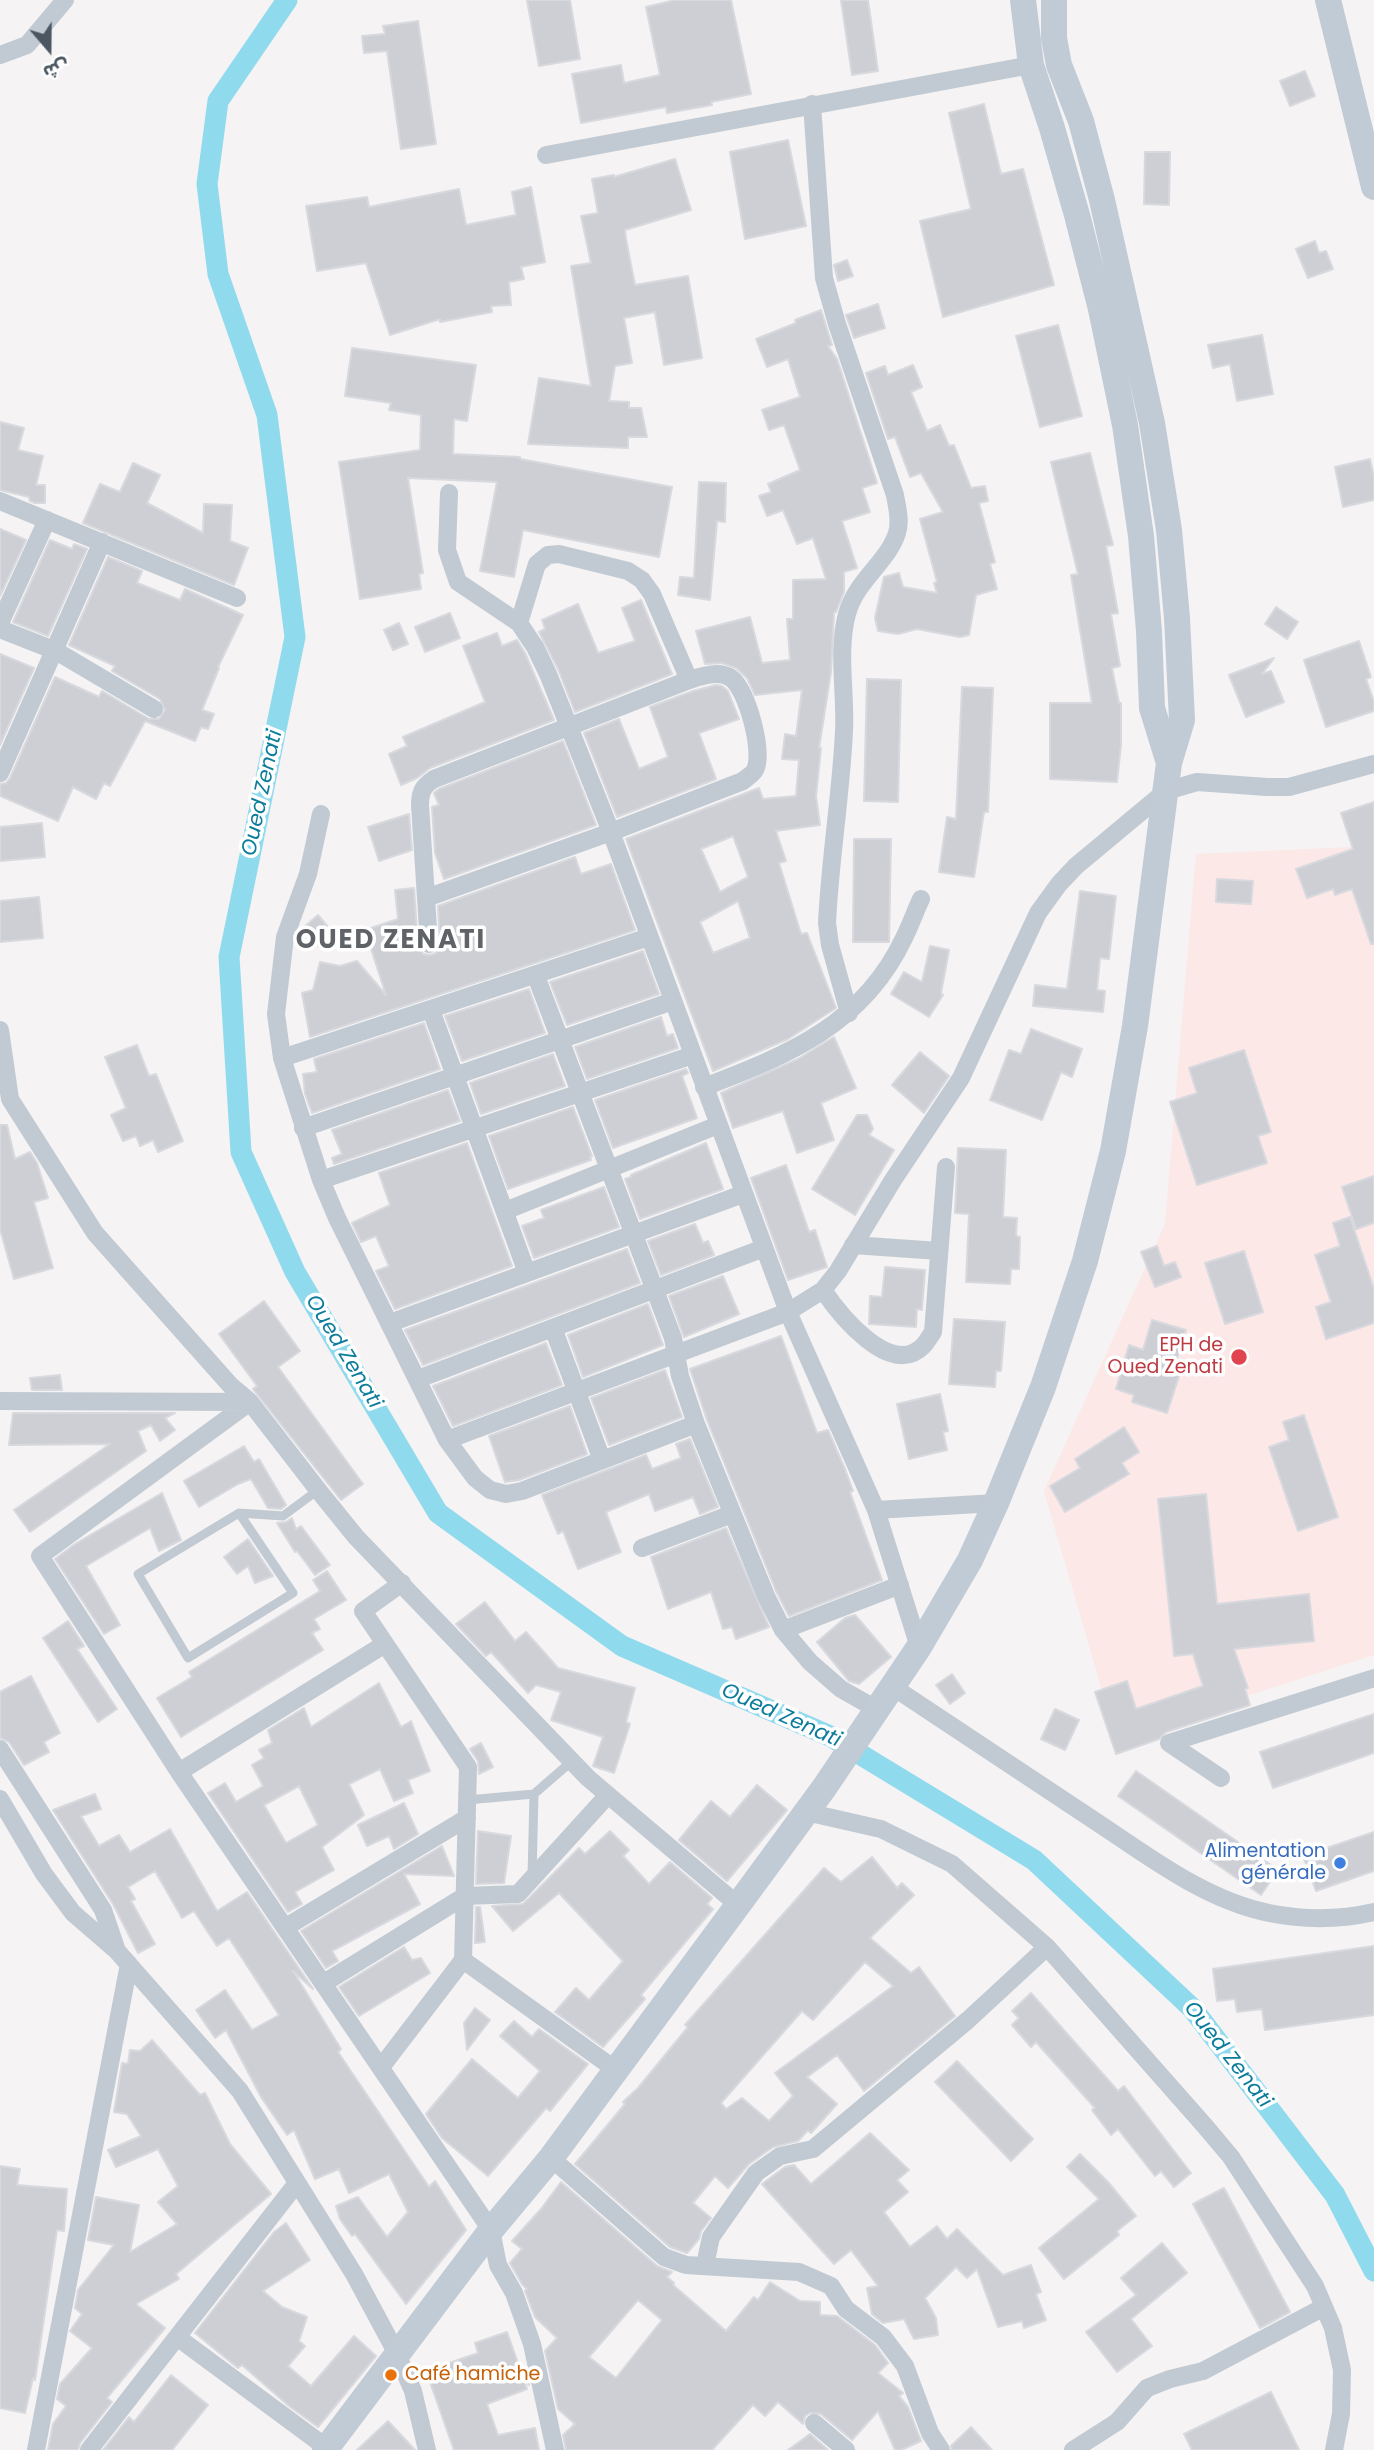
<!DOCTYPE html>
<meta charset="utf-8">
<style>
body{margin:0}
#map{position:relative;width:1374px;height:2450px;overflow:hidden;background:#f5f3f3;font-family:Poppins,"Noto Sans Arabic",sans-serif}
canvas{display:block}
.north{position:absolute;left:14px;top:14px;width:70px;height:70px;-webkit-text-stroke:5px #fff;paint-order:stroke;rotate:160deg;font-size:19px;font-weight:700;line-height:28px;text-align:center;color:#4a5661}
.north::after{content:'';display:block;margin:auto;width:24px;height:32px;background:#4a5661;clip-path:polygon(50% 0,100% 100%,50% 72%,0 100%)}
</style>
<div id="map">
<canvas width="1374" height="2450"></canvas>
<div class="north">ش</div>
</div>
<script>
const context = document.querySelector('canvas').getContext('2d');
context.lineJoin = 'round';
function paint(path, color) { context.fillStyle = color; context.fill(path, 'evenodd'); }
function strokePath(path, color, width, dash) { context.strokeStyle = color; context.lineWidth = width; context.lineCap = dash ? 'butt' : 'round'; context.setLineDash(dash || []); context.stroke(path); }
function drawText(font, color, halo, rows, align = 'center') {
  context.font = font + ' Poppins,sans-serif'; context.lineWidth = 7; context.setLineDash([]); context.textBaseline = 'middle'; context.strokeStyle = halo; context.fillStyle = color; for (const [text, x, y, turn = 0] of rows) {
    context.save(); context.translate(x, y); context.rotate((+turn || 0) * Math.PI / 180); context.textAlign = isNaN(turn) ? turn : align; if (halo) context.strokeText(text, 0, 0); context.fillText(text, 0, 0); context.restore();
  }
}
paint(new Path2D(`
 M1374,846V1655L1116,1738L1044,1491L1165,1224L1196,854Z`), '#fce8e6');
strokePath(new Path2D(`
 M287,0L218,101L207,184L218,274L267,415L295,637L229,957L241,1152L295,1272L438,1513L622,1646L830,1736L1034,1860L1192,2008L1335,2195L1374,2271`), '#90daee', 21);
const building = new Path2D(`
 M527,0H570L580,59L539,66Z
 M675,0H731L751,94L711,102L712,105L667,113L666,107L581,123L572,74L621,65L624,83L660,75L646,7Z
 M841,0H868L878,71L852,75Z
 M418,21L436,144L401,149L387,51L364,53L362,36L385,34L383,26Z
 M1305,71L1315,96L1290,106L1280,81Z
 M984,104L1001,174L1023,169L1054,285L943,317L920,221L971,209L949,113Z
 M788,140L806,226L745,239L730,152Z
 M1145,152H1170L1169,205L1144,204Z
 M675,159L691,210L625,230L626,239L635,285L688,276L702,358L664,365L655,312L624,318L632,363L615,366L609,401L629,402V408H641L647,437H628V448L528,444L539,378L591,386L571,266L591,263L581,216L598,213L592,179L614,175V177Z
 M531,187L545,262L521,267L524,279L509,282L511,305L491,306L492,312L440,322V319L390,335L366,263L317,271L306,206L367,197L369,207L459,189L466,225L516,215L512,192Z
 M1315,241L1319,253L1326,251L1333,269L1308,278L1296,249Z
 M847,260L853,276L838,281L834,265Z
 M878,304L885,328L854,338L846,315Z
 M821,310L832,345L828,346L837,359L877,483L862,488L870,512L842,521L857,568L844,572V592L836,612H834L831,672L819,748H821L816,796L820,825L776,831L786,861L779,863L801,934L807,933L836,1008L788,1039L713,1071L626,839L759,788L763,799L796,796L799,760L782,759L785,734L796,736L802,690L755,695L747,678L736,668L722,663L705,664L696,631L750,617L762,663L790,660L787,619H793V580L826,579L813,538L797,544L783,510L767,516L759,496L771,492L768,484L800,470L784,425L769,430L762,410L800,397L788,359L767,367L756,339L796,323L795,320ZM733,836L748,877L720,892L701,849ZM738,901L750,938L713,953L700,922Z
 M1058,325L1082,416L1040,427L1016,336Z
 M1262,335L1273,394L1237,401L1230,364L1213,368L1208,345Z
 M352,348L476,365L467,421L454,419L453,454L520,457V459L672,487L659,557L523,530L514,577L480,571L497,482L408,478L423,573L419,574L421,589L360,599L339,462L420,450L421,415L389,410L391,403L345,396Z
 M913,365L922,387L911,392L927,431L940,425L949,446L954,445L971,488L985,486L988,501L979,503L995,562L990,564L997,589L976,595L969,635L960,637L917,629L898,634L878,631L875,618L884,577L899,573L903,587L937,593L934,583L937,582L920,519L943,512L921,473L910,477L895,437L888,439L866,373L885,366L888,375Z
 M0,422L24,428L18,450L43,456L36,485H45V503H35L30,501L29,497L0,490Z
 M1090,453L1113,545L1106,546L1118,613L1111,614L1120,666L1112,668L1119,703H1121V745L1117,782L1050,779V703H1092L1071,575L1078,574L1051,462Z
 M1370,459L1374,477V500L1343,507L1335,467Z
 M133,463L160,475L147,503L203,533L204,504L232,505L230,541L248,548L234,585L83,523L100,484L120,492Z
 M699,482L726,483L725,522L717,521L710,600L678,595L680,577L694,578Z
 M0,529L26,540L0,596Z
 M50,540L72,549L74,544L87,549L48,636L13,622Z
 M108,557L142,571L137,583L180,600L185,589L243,615L218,667L219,668L202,710L214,714L208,729L201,727L195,741L145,721L110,786L104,783L96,799L73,787L58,821L0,796V784L6,783L10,778L55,677L99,697L102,691L149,719H159L165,710L160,699L112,671L115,666L69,645Z
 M641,600L672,674L575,712L558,669L539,632L545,629L542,620L578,604L598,653L635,641L622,608Z
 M1276,607L1298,622L1287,639L1265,624Z
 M450,613L460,638L425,652L415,627Z
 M399,623L408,644L393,650L384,630Z
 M497,633L502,646L517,640L525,653L554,720L430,768L417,778L401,785L389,754L407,746L403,737L485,702L463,646Z
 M1359,641L1371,677L1366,679L1374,702V711L1326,727L1304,660Z
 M0,654L34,668L0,745Z
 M1274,658L1262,674L1271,671L1284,702L1246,717L1229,675Z
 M867,679L901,680L898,802L864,801Z
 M716,685L722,686L728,691L739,719L699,733L716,779L617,817L584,733L619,719L639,769L668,757L650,707L693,691Z
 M962,687L993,688L988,812H984L974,877L939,872L947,817L956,819Z
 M563,741L596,825L444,879L435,853L432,807L439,805L434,793L439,789Z
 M1374,802V944H1371L1352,889L1335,895L1333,889L1307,898L1296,869L1353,849L1341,813Z
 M409,814L412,850L379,861L368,827Z
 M42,823L45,857L0,861V827Z
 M854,839H891L889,942H853Z
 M575,857L581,874L611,864L635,930L310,1037L302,993L313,990L320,962L340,966L357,961L386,995L365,930L398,919L395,890L414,888L418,945L423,954L430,955L436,953L440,944L438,906Z
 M1217,879L1253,881L1251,904L1216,902Z
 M1080,891L1116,896L1109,959L1100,958L1097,990L1105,991L1103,1012L1033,1006L1035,985L1067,989Z
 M39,897L43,938L0,942V901Z
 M318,915L334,934L319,947L303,928Z
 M930,946L949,950L941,993L943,995L929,1017L891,994L904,972L922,982Z
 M643,951L659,994L567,1025L550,982Z
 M529,989L545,1033L462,1061L445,1016Z
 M661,1017L667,1036L673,1034L678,1048L587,1079L575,1047Z
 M424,1023L440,1069L312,1113L305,1094L303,1074L317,1072L314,1059Z
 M1031,1029L1082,1049L1072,1077L1061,1072L1042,1120L990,1100L1009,1050L1021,1054Z
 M834,1037L856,1088L821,1103L834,1140L797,1153L783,1111L733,1128L721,1093L798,1059Z
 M137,1045L149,1076L156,1074L183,1141L158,1152L153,1140L140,1146L136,1136L123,1141L111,1115L126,1108L105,1057Z
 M1244,1050L1271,1132L1258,1136L1267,1163L1197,1185L1170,1102L1197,1093L1189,1068Z
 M920,1052L949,1076L924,1113L892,1085Z
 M553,1054L565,1086L481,1114L470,1083Z
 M686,1069L688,1073L682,1076L697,1118L613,1148L595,1100Z
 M448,1090L460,1121L334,1164L332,1158L342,1154L332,1130Z
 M573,1107L592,1156L590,1157L591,1160L508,1189L489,1136Z
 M857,1115H867L873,1129L869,1135L894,1150L855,1215L812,1189Z
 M0,1125H7L15,1159L30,1152L37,1163L48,1198L34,1202L53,1268L14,1279L0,1229Z
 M467,1143L512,1266L395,1309L376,1271L389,1266L376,1236L361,1242L352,1223L390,1205L379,1173Z
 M706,1143L723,1189L640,1219L625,1179L631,1177V1175Z
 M958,1148L1006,1150L1003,1217L1017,1218L1016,1236L1020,1237L1019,1269H1011L1010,1284L966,1282L969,1214L955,1213Z
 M786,1165L809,1232L815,1230L827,1267L788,1280L751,1178Z
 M1374,1176V1223L1356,1229L1342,1187Z
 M604,1187L619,1227L534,1258L522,1226L544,1218L541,1210Z
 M1350,1217L1374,1289V1323L1326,1339L1316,1307L1331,1302L1315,1255L1340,1246L1333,1223Z
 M695,1224L703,1243L708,1241L714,1255L661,1275L648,1241Z
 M1157,1246L1164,1266L1175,1262L1181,1277L1155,1287L1141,1252Z
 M627,1249L640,1283L423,1365L405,1330Z
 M1244,1251L1263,1312L1225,1324L1205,1263Z
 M885,1267L925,1270L922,1310L917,1309L916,1327L869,1324L870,1296L882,1297Z
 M723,1276L739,1314L684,1337L669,1296Z
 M264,1301L300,1351L278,1367L363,1484L341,1500L253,1389L257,1386L219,1334Z
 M648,1304L663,1345L583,1377L568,1335Z
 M954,1319L1005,1322L1001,1371H996L995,1387L949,1384Z
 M1152,1320L1186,1330L1176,1362L1183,1364L1167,1413L1132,1402L1134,1395L1116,1389L1129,1345L1143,1350Z
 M781,1336L817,1433L828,1430L845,1469L853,1491L850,1492L882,1580L789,1616L776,1591L707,1420L690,1369Z
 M546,1343L562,1385L453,1426L433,1386Z
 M665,1370L682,1417L609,1445L591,1398Z
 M60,1375L62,1390H32L30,1378Z
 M940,1394L948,1431L943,1432L947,1450L909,1459L897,1404Z
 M570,1406L587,1454L519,1480L505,1482L489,1436Z
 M13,1413H175L165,1418L175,1430L160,1441L151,1425L138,1431L146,1451L30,1532L14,1510L110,1444L9,1445Z
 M1304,1415L1338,1517L1298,1531L1269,1447L1289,1440L1283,1422Z
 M1124,1427L1139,1452L1122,1463L1129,1474L1065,1512L1050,1486L1080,1468L1075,1459Z
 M690,1439L718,1507L700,1514L693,1497L655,1511L649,1494L606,1512L621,1552L578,1569L563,1531L558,1534L542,1495L646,1455L652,1469L681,1458L676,1444Z
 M244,1446L254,1462L259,1459L286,1505L281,1509L268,1508L251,1479L238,1484L199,1507L184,1481Z
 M162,1493L181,1540L159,1551L150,1528L86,1566L120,1625L104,1634L55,1559L75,1544Z
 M1206,1494L1217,1604L1309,1594L1314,1641L1234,1649L1248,1688L1245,1689L1250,1705L1166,1732L1159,1739L1116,1754L1095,1692L1127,1681L1136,1709L1203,1686L1193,1654L1174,1656L1158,1499Z
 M292,1518L296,1529L301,1526L330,1565L315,1575L297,1551L295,1552L277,1523L286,1522Z
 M726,1528L769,1627L736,1639L732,1627L723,1629L711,1592L668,1609L651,1557Z
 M248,1539L273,1576L255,1583L248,1566L237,1574L224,1557Z
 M327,1571L346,1600L314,1619L320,1629L312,1633L323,1650L181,1737L157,1698L192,1677L189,1672L320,1591L313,1580Z
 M485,1602L515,1641L526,1632L558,1668L635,1688L626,1722L630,1724L614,1773L593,1766L603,1737L551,1720L561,1692L536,1685L528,1693L491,1652L486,1656L456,1624Z
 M855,1615L891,1657L859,1684L849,1681L817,1642L845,1618Z
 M68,1621L84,1646L77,1649L117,1709L98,1722L43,1638Z
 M952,1674L965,1693L950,1704L936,1685Z
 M31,1676L60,1733L44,1742L49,1752L24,1765L9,1742L0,1738V1692Z
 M379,1683L401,1727L411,1721L430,1771L408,1780L413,1793L394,1801L380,1769L349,1784L364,1815L322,1847L334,1870L295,1892L302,1904L288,1912L208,1793L225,1783L236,1802L263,1786L252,1765L264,1758L259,1750L272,1743L268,1730L304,1708L311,1727ZM299,1786L318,1825L286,1843L264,1805Z
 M1055,1709L1079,1720L1065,1750L1041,1739Z
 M1374,1714V1753L1273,1788L1260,1752Z
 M481,1743L493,1767L479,1774L478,1761L470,1749Z
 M1136,1771L1278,1870L1261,1895L1118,1796Z
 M757,1785L787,1810L727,1881L679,1840L711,1801L730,1817Z
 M95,1794L101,1809L81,1816L99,1846L119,1835L130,1852L170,1829L217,1911L247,1892L313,1989L293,1971L341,2049L338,2052L429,2187L435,2181L466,2230L406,2304L355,2234L352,2236L340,2219L336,2206L358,2197L387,2237L408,2212L389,2174L349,2193L339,2169L315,2179L294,2130L287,2135L261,2097L226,2030L215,2038L196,2010L225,1990L252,2030L279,2015L229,1938L217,1946L194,1911L182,1918L155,1871L128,1887L135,1899L131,1901L155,1944L138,1953L113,1904L53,1810Z
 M404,1803L418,1834L394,1849L389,1836L367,1846L358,1825Z
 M478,1831L511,1836L504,1883L476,1884Z
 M610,1831L629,1850L623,1856L649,1884L670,1862L712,1898L707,1904L713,1909L641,1995L645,1999L603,2047L555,2012L576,1988L589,2000L623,1961L559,1893L513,1931L492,1906L523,1904L579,1848L585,1854Z
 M1374,1832V1871L1316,1891L1303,1856Z
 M442,1846L454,1876L404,1874L420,1904L332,1951L338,1961L326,1968L301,1931Z
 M872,1857L897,1888L902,1883L914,1895L870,1938L911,1973L919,1967L955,2016L864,2091L837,2055L807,2077L837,2104L811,2133L808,2130L798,2141L773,2147L749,2164L728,2188L715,2176L693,2203L711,2218L701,2231L699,2239L687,2253L670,2247L575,2164L625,2104L623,2102L638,2088L688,2027L685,2025L824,1868L841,1882ZM865,1962L893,1986L775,2073L793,2096L769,2121L742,2098L726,2109L721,2103L802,2011L813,2020Z
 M476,1907H480L485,1942L475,1943Z
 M1374,1946V2015L1265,2030L1262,2009L1237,2012L1235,1999L1217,2001L1213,1969Z
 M404,1947L412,1960L421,1958L430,1973L359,2016L339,1987Z
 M1031,1993L1118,2091L1124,2086L1191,2173L1174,2187L1161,2171L1155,2176L1118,2129L1111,2135L1092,2110L1095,2108L1036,2042L1031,2047L1012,2025L1019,2018L1012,2011Z
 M475,2008L490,2020L467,2050L464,2023Z
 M514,2021L532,2037L539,2029L588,2064L550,2111L546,2108L488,2176L442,2138L426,2114L472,2059L518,2098L540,2071L500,2036Z
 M152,2040L200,2095L205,2093L230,2144L271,2194L176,2274L179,2279L136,2304L165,2328L107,2398L112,2402L80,2443L78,2450H48L53,2424L66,2406L57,2399L60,2384L92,2348L70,2331L82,2314L75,2308L78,2290L114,2245L88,2240L96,2197L139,2205L130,2252L177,2224L158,2202L178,2186L158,2149L116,2167L108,2150L141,2136L127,2114L114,2112L122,2063L128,2064L130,2050L140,2051Z
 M957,2061L1033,2139L1011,2161L935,2082Z
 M870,2133L909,2170L897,2180L908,2192L884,2212L910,2247L937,2226L947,2239L957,2229L1003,2275L1031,2265L1041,2292L1036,2294L1046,2320L1024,2328L1022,2321L998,2327L977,2269L967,2278L956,2267L925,2298L936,2318L938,2335L914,2339L904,2319L883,2323L872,2314L867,2288L878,2286L851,2250L834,2264L762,2184L785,2167L794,2165L811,2184Z
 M1080,2154L1108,2182L1136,2216L1117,2231L1119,2235L1064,2279L1039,2248L1099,2199L1067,2167Z
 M0,2166L20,2169L17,2185L67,2189L64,2231L57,2230L35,2380L33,2378L25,2413L0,2408Z
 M561,2182L657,2266L672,2272L667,2277L674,2283L673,2285L726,2331L754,2297L758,2300L770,2282L800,2301L820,2302V2315L837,2316L875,2345L888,2363L878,2373L903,2393L899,2396L908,2407L921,2441L901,2450H895L878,2411L852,2440L821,2414L810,2413L805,2416L803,2424L778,2402L765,2416L753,2405L712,2450H566L563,2435L575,2424L558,2409L545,2351L557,2338L535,2317L525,2291L527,2289L522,2284L510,2263L522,2249L512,2241L541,2209ZM638,2300L662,2320L616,2378L589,2357Z
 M1224,2188L1290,2312L1260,2328L1193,2204Z
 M286,2223L310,2260L263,2291L282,2307L307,2317L299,2341L305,2346L288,2366L311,2386L354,2336L376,2356L318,2427L289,2406L242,2365L238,2368L195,2333L274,2232Z
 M1162,2243L1187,2273L1131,2319L1152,2346L1117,2372L1086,2332L1136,2295L1121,2278Z
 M507,2332L523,2377L527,2373L529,2385L524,2380L527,2389L487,2404L498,2435L535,2428L539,2450H454L426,2371L478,2353L475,2343Z
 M171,2375L208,2405L172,2450H103L129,2417L134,2422Z
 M1271,2392L1299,2450H1192L1184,2434Z
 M388,2421L415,2450H357Z
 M971,2427L992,2450H952L951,2446Z
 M810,2434L828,2450H788Z`);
paint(building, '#cdcfd5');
strokePath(building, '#d7d9de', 2);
strokePath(new Path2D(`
 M239,1513L293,1593L188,1658L138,1574L239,1513L283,1516L318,1490
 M467,1800L534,1794L572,1761
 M532,1877L534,1794`), '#c1cad2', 9);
strokePath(new Path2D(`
 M0,55L27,45L65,0
 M812,104L824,278L837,324L895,495C897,507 901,521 897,533C888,562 856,580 847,614C837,651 846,693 844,731C841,795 830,859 827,923L830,945L849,1013
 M546,155L1031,65
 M449,493L447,550L458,582L519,623L535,647L548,674L611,832L788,1312L876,1510L919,1647
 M0,501L237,598
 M0,623L47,520
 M519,623L537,564L548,555L559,554L628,571L642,580L652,594L689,680
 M0,629L56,651L154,709
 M0,773L102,542
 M321,814L308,874L285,937L276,1014L282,1058L321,1180L337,1218L447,1440L475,1478L490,1490L506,1494L522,1491L696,1424
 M426,898L611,832L743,781C746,778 753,774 755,770C764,752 747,689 731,678C719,670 702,676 689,680L434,779C423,786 420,792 420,805L429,944
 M536,976L673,1338L680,1376L696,1424L766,1596L783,1630L810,1662L841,1689L878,1710
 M431,1010L527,1273
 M0,1030L10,1099L95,1233L231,1386L250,1402L318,1490L356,1537L588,1778L738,1905
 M282,1058L649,937
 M704,1087C788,1055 863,1025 904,938C910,926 915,912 921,899
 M303,1128L673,1001
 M321,1180L693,1055
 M505,1211L718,1125
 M853,1245L939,1251
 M823,1290C839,1314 891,1379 923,1346C927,1342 930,1336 933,1332L946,1167
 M390,1323L743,1194
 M553,1328L602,1460
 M418,1379L764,1248
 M0,1401L250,1402
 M250,1402L40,1556L179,1772L491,2230L498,2265L514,2293L532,2344L555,2450
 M447,1440L788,1312L823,1290L838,1271L893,1180L961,1078L1038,913L1059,884L1076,866L1166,791L1197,782L1267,787H1289L1374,764
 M876,1510L996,1503
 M642,1548L732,1514
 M402,1583L363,1611L468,1767L463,1960L616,2070
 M783,1630L900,1585
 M893,1687C960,1731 1026,1775 1092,1819C1147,1855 1204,1900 1269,1913C1304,1920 1339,1920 1374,1912
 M0,1749L103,1910L117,1951L73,1913L44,1874L0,1799
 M179,1772L385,1644
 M1221,1778L1169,1743L1374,1678
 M806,1812L881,1829L952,1864L1047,1947L1204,2125L1231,2157L1315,2286L1333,2328L1342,2370L1341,2414L1334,2450
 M286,1927L467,1818
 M117,1951L240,2091L354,2274L397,2354L413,2391L427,2450
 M324,1983L465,1896L518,1894L608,1795
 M382,2066L463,1960
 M551,2158L664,2257L686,2265L799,2272L831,2286L846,2309L883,2337L905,2366L930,2433L941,2450
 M705,2265L711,2237L756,2173L780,2156L813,2149L968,2020L1047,1947
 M177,2337L327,2448
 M814,2423L846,2450
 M36,2450L129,1964
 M89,2450L297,2183
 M1073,2450L1117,2422L1147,2388L1170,2379L1203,2371L1324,2307`), '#c1cad2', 18);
strokePath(new Path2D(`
 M1023,0L1031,65L1052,128L1077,215L1101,309L1125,425L1141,536L1149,631L1152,708L1169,763
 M1328,0L1374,187
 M325,2450L491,2230L551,2158L738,1905L824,1788L919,1647L970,1560L996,1503L1043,1387L1085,1261L1113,1151L1135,1026L1169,763L1182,720L1177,618L1169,530L1152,423L1102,200L1081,121L1059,65L1054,38V0`), '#c1cbd6', 26);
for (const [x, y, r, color] of [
 [1239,1357,9,"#e0444e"],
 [1340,1863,7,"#3f7fe0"],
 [391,2375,7,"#e8710a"]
]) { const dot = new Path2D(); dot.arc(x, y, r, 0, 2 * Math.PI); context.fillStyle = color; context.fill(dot); strokePath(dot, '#fff', 2.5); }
drawText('19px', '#be3a42', '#fff', [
 ["EPH de",1223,1346],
 ["Oued Zenati",1223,1368]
], 'right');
drawText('19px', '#366cbe', '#fff', [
 ["Alimentation",1326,1852],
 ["générale",1326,1874]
], 'right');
drawText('19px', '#c56008', '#fff', [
 ["Café hamiche",405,2375]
], 'left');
drawText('italic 21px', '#0c7c9b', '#fff', [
 ["Oued Zenati",263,793,-78],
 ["Oued Zenati",343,1352,59],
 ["Oued Zenati",781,1716,24],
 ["Oued Zenati",1227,2055,52]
]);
context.letterSpacing = '2px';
drawText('bold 26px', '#5f6368', '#fff', [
 ["OUED ZENATI",391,941]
]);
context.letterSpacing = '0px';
</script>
